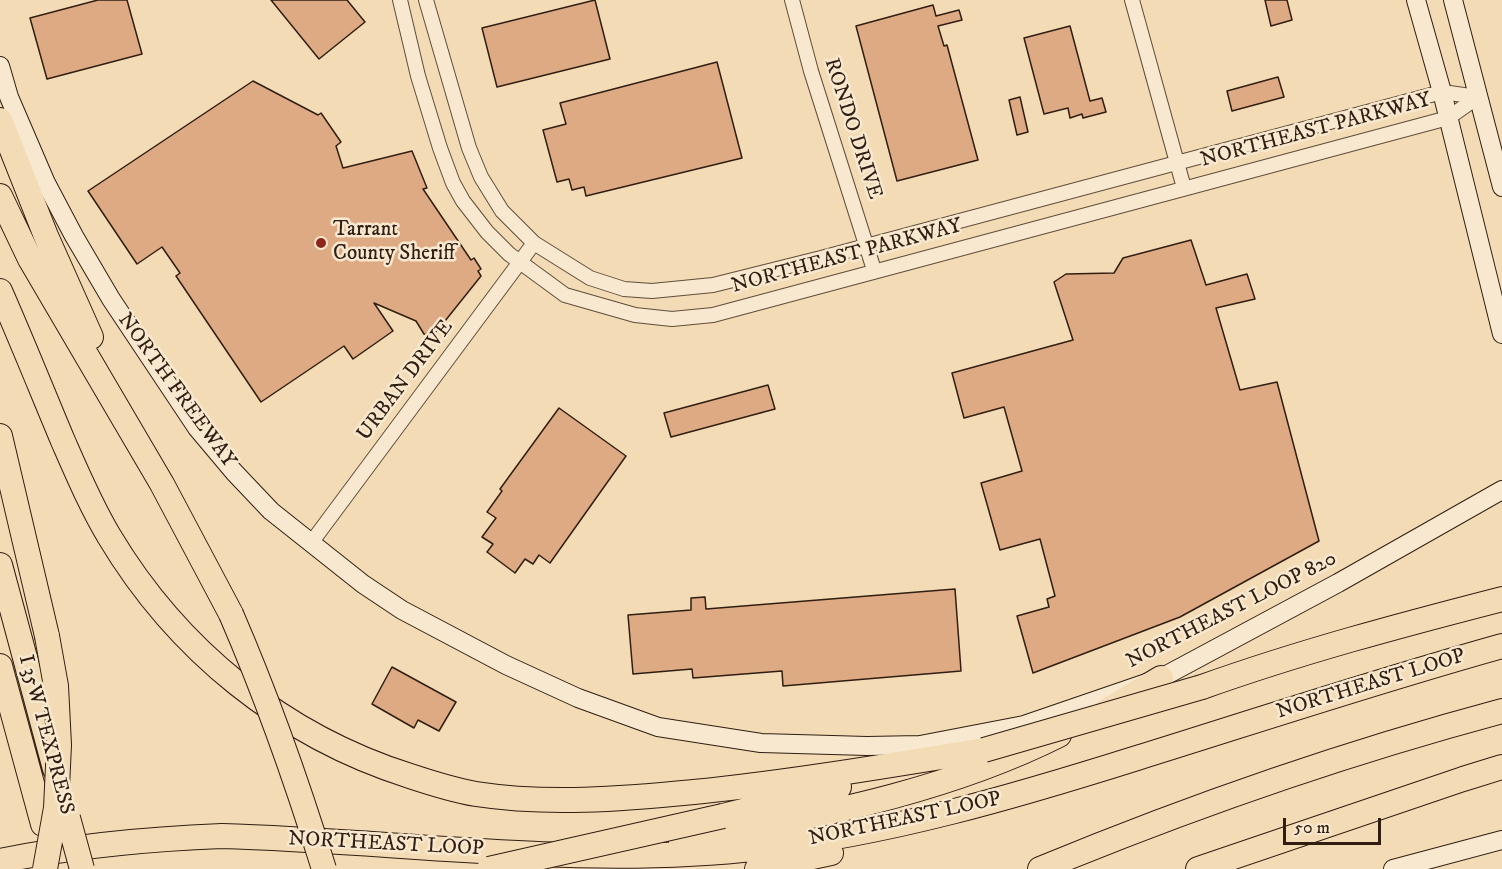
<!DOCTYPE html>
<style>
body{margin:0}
#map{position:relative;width:1502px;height:869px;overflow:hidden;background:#f3dbb5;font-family:"IM FELL DW Pica",serif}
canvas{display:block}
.scale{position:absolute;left:1283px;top:818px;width:98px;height:27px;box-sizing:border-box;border:3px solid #301e12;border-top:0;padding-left:8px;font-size:18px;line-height:21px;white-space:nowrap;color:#301e12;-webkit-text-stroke:4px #f7e8cf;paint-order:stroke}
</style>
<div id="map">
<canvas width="1502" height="869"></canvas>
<div class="scale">50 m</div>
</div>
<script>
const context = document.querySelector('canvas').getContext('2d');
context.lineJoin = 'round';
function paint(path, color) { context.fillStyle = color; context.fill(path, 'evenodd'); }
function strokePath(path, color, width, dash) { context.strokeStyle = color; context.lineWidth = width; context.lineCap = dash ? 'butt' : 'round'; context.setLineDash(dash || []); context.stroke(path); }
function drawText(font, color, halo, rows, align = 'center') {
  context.font = font + ' "IM FELL DW Pica",serif'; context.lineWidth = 5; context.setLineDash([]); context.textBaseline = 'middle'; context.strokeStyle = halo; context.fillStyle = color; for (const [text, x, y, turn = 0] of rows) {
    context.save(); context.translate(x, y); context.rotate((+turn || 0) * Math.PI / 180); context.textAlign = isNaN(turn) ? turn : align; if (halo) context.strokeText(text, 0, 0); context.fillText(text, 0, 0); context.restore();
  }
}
const building = new Path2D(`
 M98,0H127L142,54L47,79L30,18Z
 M271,0H347L365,22L319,59Z
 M595,0L610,59L497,87L482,28Z
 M1265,0H1287L1292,20L1271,26Z
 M933,5L936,16L959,10L962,20L938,26L944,46L947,45L978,160L897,181L856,26Z
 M1070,26L1090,101L1102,98L1106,112L1083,118L1082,114L1070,118L1068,108L1044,114L1024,38Z
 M717,62L742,158L586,196L584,187L572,190L569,179L557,182L543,130L566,124L560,103Z
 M1278,77L1284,97L1232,111L1227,91Z
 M253,81L318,115L321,113L341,142L336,146L343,168L412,151L427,188L423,189L471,260L474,258L481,269L478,271L481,276L437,331L430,335L424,334L416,321L374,303L393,331L353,359L344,346L261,402L176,276L180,273L162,247L137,264L88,191Z
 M1020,97L1028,132L1017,135L1009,100Z
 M1191,240L1206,285L1247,274L1255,299L1216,308L1240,390L1277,382L1319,541L1180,617L1033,673L1017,616L1049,607L1047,599L1055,596L1040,539L1000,550L981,483L1022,471L1004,407L964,418L952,373L1073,340L1054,282L1066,274L1114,273L1123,258Z
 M768,385L775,409L671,437L664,413Z
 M559,408L626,456L550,563L539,555L533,564L525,559L515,573L487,552L493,544L482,537L496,518L487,512L502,491L500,489Z
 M955,589L961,671L783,686L782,671L693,678L692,669L633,674L628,615L691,610V598L705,597L706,609Z
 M392,667L456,702L439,731L418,720L414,728L372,704Z`);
paint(building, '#deaa83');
strokePath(building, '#301e12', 1.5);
const street = new Path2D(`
 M400,0L418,76L440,148L453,183L463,201L487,232L509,254L565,295L635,315L672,319L713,315L1448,118L1478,97
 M426,0L469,148L481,177L502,211L534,243L590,278L624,289L652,291L713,285L821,258L1442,92L1478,97
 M792,0L811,71L874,270
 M1132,0L1184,188
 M311,543L534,243`);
const secondary = new Path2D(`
 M1416,0L1442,92L1502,334
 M1453,0L1502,187
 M0,66L9,97L46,183L74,236L111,299L197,428L234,472L271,511L363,584L402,610L506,665L578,698L658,727L761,743L867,746L920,745L1024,725L1161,678L1338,583L1502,490
 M1393,869L1502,840`);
const highway = new Path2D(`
 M0,120L46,236L91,337
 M0,196L30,259L162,484L231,614
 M0,291C22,341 42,391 63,441C77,473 91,506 109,536C177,650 283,736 410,776C431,783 453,790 476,794C547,805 622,799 694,792C791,782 887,766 984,750
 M0,436L47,636
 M0,565L55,769
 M0,666L43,824
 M1202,687C1300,652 1401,625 1502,599
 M1106,711L1161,678
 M723,816L839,787
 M681,843C808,817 942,794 1059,735
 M0,861C73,846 147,839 222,836C401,841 582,869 761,848C890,833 1013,797 1137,758C1259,720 1380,680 1502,646
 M757,869L831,853
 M1040,869C1190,807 1345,753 1502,711
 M1198,869L1463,779L1502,767`);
strokePath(street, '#614d3b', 16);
strokePath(secondary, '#301e12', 20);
strokePath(highway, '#301e12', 26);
strokePath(street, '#f7e8cf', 14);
strokePath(secondary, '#f7e8cf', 18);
strokePath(highway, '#f3dbb5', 24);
const highwayBridge = new Path2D(`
 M231,614C267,697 297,782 324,869
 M984,750L1202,687
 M68,818L82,869
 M45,869L56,808L59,745L56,686L47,636
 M489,869L723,816`);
strokePath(highwayBridge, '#301e12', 26, []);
strokePath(highwayBridge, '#f3dbb5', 24);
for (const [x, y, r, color] of [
 [321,243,6,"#8f2418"]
]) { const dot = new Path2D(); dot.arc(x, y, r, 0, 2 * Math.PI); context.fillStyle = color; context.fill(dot); strokePath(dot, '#f7e8cf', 2); }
drawText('21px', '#301e12', '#f7e8cf', [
 ["RONDO DRIVE",852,129,72],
 ["NORTHEAST PARKWAY",1316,131,-15],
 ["NORTHEAST PARKWAY",847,257,-15],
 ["URBAN DRIVE",406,381,-53],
 ["NORTH FREEWAY",176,391,54],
 ["NORTHEAST LOOP 820",1232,611,-27],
 ["NORTHEAST LOOP",1371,685,-17],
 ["I 35W TEXPRESS",45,735,75],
 ["NORTHEAST LOOP",905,820,-12],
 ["NORTHEAST LOOP",386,845,3]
]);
drawText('21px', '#301e12', '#f7e8cf', [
 ["Tarrant",333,231],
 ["County Sheriff",333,255]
], 'left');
</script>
